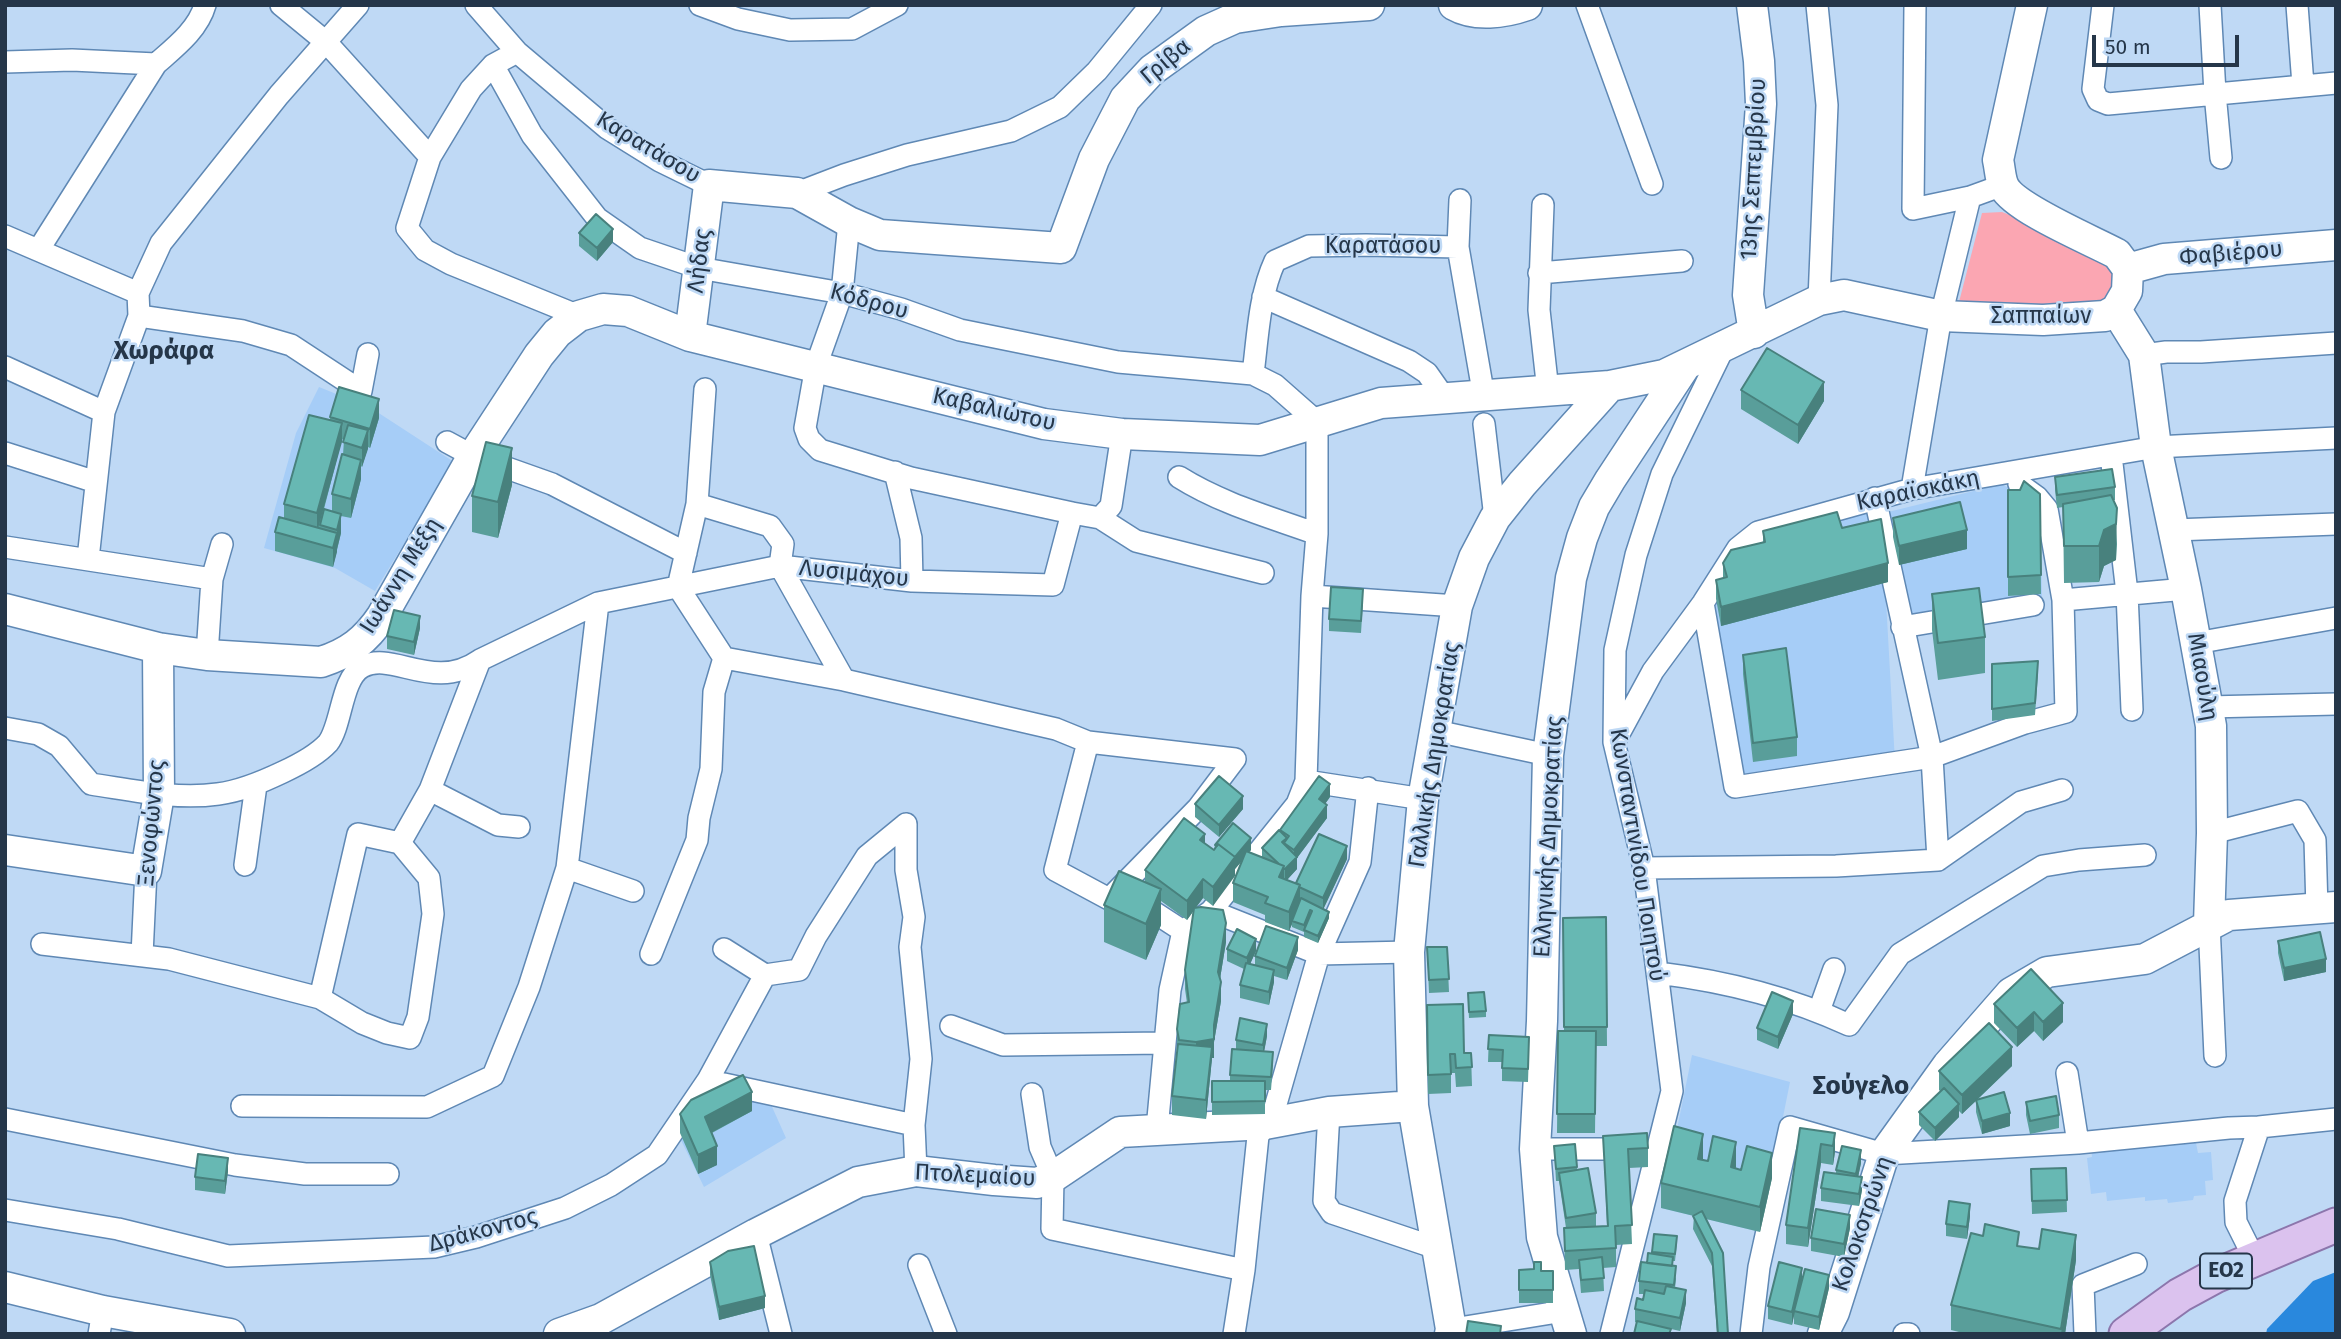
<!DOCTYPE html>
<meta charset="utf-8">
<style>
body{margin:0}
#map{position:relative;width:2341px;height:1339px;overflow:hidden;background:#bfd9f5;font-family:"Fira Sans",sans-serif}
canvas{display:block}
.frame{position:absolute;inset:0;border:7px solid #253649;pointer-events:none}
.scale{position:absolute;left:2092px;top:35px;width:147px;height:32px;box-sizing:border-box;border:4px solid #253649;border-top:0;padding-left:9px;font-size:21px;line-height:24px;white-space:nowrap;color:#253649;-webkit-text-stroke:5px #bfd9f5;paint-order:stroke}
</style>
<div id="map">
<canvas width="2341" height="1339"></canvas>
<div class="frame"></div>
<div class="scale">50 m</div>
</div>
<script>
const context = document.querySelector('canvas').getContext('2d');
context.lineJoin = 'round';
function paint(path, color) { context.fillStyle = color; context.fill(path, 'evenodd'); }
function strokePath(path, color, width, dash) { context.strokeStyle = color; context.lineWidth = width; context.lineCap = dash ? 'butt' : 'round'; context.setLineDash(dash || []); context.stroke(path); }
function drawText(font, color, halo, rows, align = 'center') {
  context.font = font + ' "Fira Sans",sans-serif'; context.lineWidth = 5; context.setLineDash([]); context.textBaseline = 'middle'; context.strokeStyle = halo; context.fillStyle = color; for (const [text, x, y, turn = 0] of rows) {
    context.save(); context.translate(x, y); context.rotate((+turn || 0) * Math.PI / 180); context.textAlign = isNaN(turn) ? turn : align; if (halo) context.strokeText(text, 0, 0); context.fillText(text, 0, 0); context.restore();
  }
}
paint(new Path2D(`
 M319,387L371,408L454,462L375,591L335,568L264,548L296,433Z
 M2002,484L2040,508L2042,596L1903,622L1880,514Z
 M1874,512L1886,600L1895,762L1739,789L1706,606L1744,550L1770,535Z
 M1692,1055L1790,1082L1760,1232L1661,1208Z
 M724,1089L769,1100L786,1138L704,1187L676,1130Z
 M2149,1140L2150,1147L2196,1143L2198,1153L2211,1152L2213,1180L2205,1181L2206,1195L2194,1196L2193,1200L2168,1203L2167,1199L2145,1201V1197L2107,1201L2106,1192L2091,1194L2087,1158L2092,1157L2091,1146Z`), '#a6cdf7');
paint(new Path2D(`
 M2002,212L2101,251L2117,272L2108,300L2082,312L1959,302L1982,213Z`), '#fba6b2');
paint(new Path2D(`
 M2336,1272V1334H2266L2267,1329L2313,1281Z`), '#2988dd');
const street = new Path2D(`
 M281,5L326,42L430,157
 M476,5L517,52L607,128L660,161L709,185
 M700,5L738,19L790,30L852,29L897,5
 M1587,5L1652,184
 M1817,5L1827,105L1819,300
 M1915,5L1913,209L1970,197L2003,185
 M2103,5L2093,89L2098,100L2108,104L2336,83
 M2210,5L2215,93L2221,158
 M2297,5L2303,85
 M517,52L493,65L471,89L430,157L407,228L425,250L451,264L579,316
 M5,62L72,60L156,64C174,48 198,30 205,5
 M493,65L532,135L597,218L640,248L699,268L842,293L901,309L960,330L1118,362L1253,374L1275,385L1317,422V534L1312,596L1306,781L1297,804L1211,911L1183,931L1170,990L1157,1129
 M797,193L844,175L907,155L1011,131L1060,107L1097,71L1151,5
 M1460,200L1458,247L1484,397
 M1543,205L1539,310L1548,391
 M849,222L842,293L816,366L805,428L809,439L820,450L911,478L1072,513
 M5,236L138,293
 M39,249L156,64
 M1539,273L1682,261
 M1263,297L1409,361L1427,373L1446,400
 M139,316L243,331L291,345L361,391L368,354
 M2144,355L2166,352H2201L2336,343
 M5,367L104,412
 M1253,374C1258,335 1259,296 1275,261L1309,246L1366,245L1458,247
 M1484,424L1495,518
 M447,442L473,456L552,484L686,553
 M5,453L96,482
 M2111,455L2127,593L2132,710
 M895,472L911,538L912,581
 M1179,477C1222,504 1270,517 1317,534
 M1912,489L1941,316L1970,197
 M1875,498L1932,757L1938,860
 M697,504L770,526L783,544L780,566L844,680
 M1100,518L1136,541L1263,573
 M2174,530L2336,524
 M5,547L212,579
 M88,559L104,412L139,316L138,293L161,243L279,95L358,5
 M1312,596L1457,606
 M2063,600L2186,589
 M1703,603L1735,787L1932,757L2025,723L2066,712L2063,600L2047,509L2037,497L2019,484
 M1902,627L2033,605
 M2196,643L2336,618
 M207,655L212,579L222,544
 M724,658L844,680L1056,729L1088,742L1235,759L1198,808L1113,895
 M2208,707L2336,704
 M5,728L38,734L59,746L91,784C132,790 176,800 218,794C241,791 262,782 283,772C298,765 317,755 328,743C342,725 341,679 362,667C393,650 433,693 480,660L598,603L780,566L912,581L1053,585L1072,513L1100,518L1111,506L1122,434
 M1436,731L1548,755
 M1615,741L1653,671L1703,603L1738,548L1758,532L1912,489L2156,447L2336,438
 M1088,742L1055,870L1109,899L1146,907L1183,931
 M1306,781L1423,799
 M430,790L498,825L519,827
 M906,824V870L914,917L910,947L921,1059L914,1125L916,1171
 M2212,833L2298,811L2315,840L2317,909
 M400,843L430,790L480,660
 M245,865L256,785
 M567,868L633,891
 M1644,868L1836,866L1938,860L2021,802L2062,790
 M1211,911L1319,954L1409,952
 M2209,924L2215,1056
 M42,944L169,959L320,998L362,1023L387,1033L410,1038L418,1017L433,914L429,878L400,843
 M724,949L765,975
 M651,954L697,840L699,818L711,769L714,692L724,658L678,587L697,504L705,389
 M142,955L146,871
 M1658,973C1723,981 1789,997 1849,1025L1900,954L2043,866L2079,860L2145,855
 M320,998L358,834L400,843
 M1819,1011L1834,969
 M951,1026L1003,1045L1164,1043
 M2067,1073L2078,1143
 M724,1084L914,1125
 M1032,1094L1040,1147L1053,1177L1052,1229L1244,1270
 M242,1106L427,1107L493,1076L529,987L567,868L598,603
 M1329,1112L1324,1201L1332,1213L1436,1248
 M5,1119L235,1165L305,1174H388
 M1535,1149H1630
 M5,1210L118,1229L228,1256L434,1247L476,1237L565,1208L611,1185L657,1155L708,1080L765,975L799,970L816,936L867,856L906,824
 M756,1234L781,1334
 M2254,1258L2236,1222L2235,1201L2259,1127L2336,1119
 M919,1265L946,1334
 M1459,1328L1564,1311
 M99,1334L103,1311
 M1234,1334L1244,1270L1258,1136L1274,1111L1319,954L1360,862L1368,788
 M1611,1334L1672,1091L1644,868L1614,742L1615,650L1636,555L1662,474L1724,347
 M1751,1334L1759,1267L1790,1127L1884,1154L2078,1143L2229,1128L2259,1127
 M1904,1334H1909
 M2085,1334L2083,1285L2136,1264`);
const secondary = new Path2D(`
 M1454,5C1475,17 1504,13 1527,5
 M1752,5L1759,61L1761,104L1748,295L1754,333
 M2128,269L2164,259L2336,245
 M2116,310L2144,355L2156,447L2186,589L2211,726L2212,833L2209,924
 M690,336L709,185L797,193L849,222L880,235L1061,248L1094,159L1125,99L1152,70L1206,31L1235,18L1281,11L1369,5
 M5,609L158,648L207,655L321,662C349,653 366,640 382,616L473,456L539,355L557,333L579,316L603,309L628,311L690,336L1044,424L1122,434L1260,440L1381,403L1610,386
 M5,850L146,871L159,794L158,648
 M5,1287L103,1311L230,1334
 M559,1334L601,1319L756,1234L858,1182L916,1171L994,1180L1037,1183L1053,1177L1120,1132L1265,1124L1329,1112L1413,1106
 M1450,1334L1451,1329L1413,1106L1409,952L1423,799L1457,606L1474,558L1495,518L1522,484L1610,386L1664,375L1819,300L1844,295L1941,316L2043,320L2105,316L2116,310L2127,291L2128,269L2117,254C2091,240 2016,209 2004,187C2000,179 2000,168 1998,160L2032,5
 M1571,1334L1542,1237L1535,1149L1542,1021L1548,755L1571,578L1582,538L1594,507L1610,480L1685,366
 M1823,1334L1834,1312L1884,1154L1948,1065L2011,993L2047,972L2145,959L2229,915L2336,907`);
const primary = new Path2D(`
 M2126,1334L2180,1295L2215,1276L2336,1225`);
strokePath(street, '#5f88b4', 24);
strokePath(secondary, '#5f88b4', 33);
strokePath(primary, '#8c76ac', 37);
strokePath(street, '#fff', 21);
strokePath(secondary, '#fff', 30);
strokePath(primary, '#dbc2ee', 33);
paint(new Path2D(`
 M579,233L613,242L597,261L579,246Z
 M1741,390L1824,401L1798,444L1741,409Z
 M330,417L379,418L370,448L368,447L362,467L361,466V479L351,518L341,516V533L333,567L275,551V532L284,519V504L330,420ZM342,439L344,440L343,455L332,494V511L324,509Z
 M2055,477L2115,487V500H2114L2117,544L2116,560L2104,566L2099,582L2064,583L2063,507L2057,508L2055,490Z
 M512,485L498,538L472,532V496Z
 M2008,490H2020L2040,494L2041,594L2008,596Z
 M1893,518L1967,549L1899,565L1893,537Z
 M1842,528L1888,582L1721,626L1716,599V580L1723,578V563L1763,542V531Z
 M1932,594L1985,637V673L1938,680L1932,630Z
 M1363,602L1361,633L1329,631V619Z
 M420,628L414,655L387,649V636Z
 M1743,655L1797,737V756L1753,762L1743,674Z
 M1992,664L2038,674L2035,715L1992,721Z
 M1330,797L1325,804L1327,818L1297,858V869L1287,880L1296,883L1347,859L1323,909L1329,918L1318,943L1304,937V930V932L1292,927V924L1289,931L1265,922V915L1233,902V883L1242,861L1235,869L1213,906L1203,898L1195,908L1226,942L1220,979L1221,1001L1214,1042V1058H1212L1206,1119L1172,1115V1096L1177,1051V1029L1187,1003L1185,989V970L1194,910L1187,920L1161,901V925L1146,960L1104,942V905L1145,882V870L1205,843L1214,850L1215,845L1251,850L1249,852L1262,857V848L1279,830Z
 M1195,804L1243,809L1219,837L1195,817Z
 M1606,917L1607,1046H1596L1595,1133H1557L1558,1031H1564L1563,918Z
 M2278,941L2326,972L2284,981L2278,953Z
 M1427,947H1447L1449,992L1429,993Z
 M1227,949L1256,951L1250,964L1255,965V956L1298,950L1287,980L1274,976V982L1269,1005L1240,998V985L1244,969L1227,961Z
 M2031,969L2063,1022L2043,1041L2034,1031L2017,1047L1994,1023V1004Z
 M1468,1000L1486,1011V1017L1469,1018Z
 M1427,1005L1464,1053H1471L1472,1086L1456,1087L1455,1073H1451V1093L1428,1094Z
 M1793,1014L1778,1049L1757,1040V1028Z
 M1489,1035L1529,1050L1528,1082L1502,1081V1062H1488Z
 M1267,1036L1264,1051L1273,1064L1271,1090H1265V1114L1212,1115V1081H1230V1075L1236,1049V1040Z
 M2012,1066L1978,1099L2010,1126L1982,1134L1976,1112V1101L1962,1114L1959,1111V1117L1935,1141L1919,1125V1112L1941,1092L1939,1090V1071Z
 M2026,1102L2059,1115V1128L2030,1134L2026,1115Z
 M752,1111L712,1133L717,1165L698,1174L680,1133V1114Z
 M1800,1128L1835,1133V1152L1833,1165L1821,1163L1808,1247L1786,1244V1225Z
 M1603,1136L1648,1148V1167L1629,1168L1632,1244L1616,1245V1267L1603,1268L1604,1291L1581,1293L1579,1269L1565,1270L1564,1228H1566L1559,1181H1556L1554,1146L1577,1167V1170L1596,1213V1226L1590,1227L1607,1226Z
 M1703,1160L1772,1178L1760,1232L1706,1219L1728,1334H1717L1712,1266L1693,1229L1694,1216L1661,1208V1183Z
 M1861,1163L1858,1177L1862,1190L1859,1206L1821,1201V1188L1836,1173V1170Z
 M2066,1168L2067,1212L2032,1214L2031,1169Z
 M228,1171L225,1194L195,1190V1177Z
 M1970,1216L1967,1239L1946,1236V1224Z
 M1850,1228L1844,1257L1811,1251V1238Z
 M1654,1234L1677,1243L1675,1261H1673V1266L1676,1279L1675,1288L1686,1303L1680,1331L1671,1329V1334L1635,1322V1309L1643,1300L1644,1294H1639V1281L1652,1254Z
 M2019,1246L2039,1249L2076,1260L2065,1334H1967L1951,1330V1305Z
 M710,1262L765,1308L719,1320L710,1275Z
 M1519,1270L1541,1271H1553V1303H1519Z
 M1802,1279L1829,1288L1819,1330L1794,1324V1314L1792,1325L1768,1319V1306Z`), '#599e9a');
paint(new Path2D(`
 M613,229V242L597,261V248Z
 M1824,382V401L1798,444V425Z
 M379,399V418L370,448V429Z
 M342,423V442L317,532V513Z
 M368,430V449L362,467V448Z
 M512,448V485L498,538V502Z
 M361,460V479L351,518V499Z
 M2117,508L2116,560L2104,566L2099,582V546L2104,530Z
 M341,514V533L337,549V530Z
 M1967,530V549L1899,565V546Z
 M337,533V552L333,567V548Z
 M1888,563V582L1721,626V607Z
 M420,616V628L414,655V642Z
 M1330,784V797L1319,812V799Z
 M1243,796V809L1219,837V825Z
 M1327,805V818L1297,858V869L1285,882V869L1294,860V850Z
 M1205,834V853L1200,840Z
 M1251,838V850L1235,869V876L1213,906V887L1232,860Z
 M1347,846V859L1323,910V898Z
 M1284,866V885L1279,877Z
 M1203,879V898L1187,920V901Z
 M1300,885V904L1292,921V924L1289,931V912Z
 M1161,889V925L1146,960V924Z
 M1310,910V917L1304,932V925Z
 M1329,912V918L1318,943V936Z
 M1226,923V942L1218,991V972Z
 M1298,937V950L1287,980V968Z
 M1256,939V951L1247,971V958Z
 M2326,959V972L2284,981V968Z
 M1274,970V982L1269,1005V992Z
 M1221,982V1001L1214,1042V1058H1212L1206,1119V1100L1196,1061V1042L1214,1025Z
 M1793,1001V1014L1778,1049V1037Z
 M2063,1003V1022L2043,1041V1022Z
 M2034,1012V1031L2017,1047V1028Z
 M1267,1024V1036L1263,1058V1045Z
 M2012,1047V1066L1962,1114V1095Z
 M752,1092V1111L705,1136V1117Z
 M1959,1104V1117L1935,1141V1128Z
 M2010,1113V1126L1982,1134V1121Z
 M1835,1133V1152L1833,1165V1146Z
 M1703,1134V1159L1698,1184V1159Z
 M1736,1142V1167L1731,1192V1167Z
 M1821,1144V1163L1808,1247V1228Z
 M717,1146V1165L698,1174V1155Z
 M1861,1150V1163L1856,1187V1174Z
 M1772,1153V1178L1760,1232V1207Z
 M228,1158V1171L225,1194V1181Z
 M1862,1177V1190L1859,1206V1194Z
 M1970,1204V1216L1967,1239V1227Z
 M1850,1215V1228L1844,1257V1244Z
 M2076,1235V1260L2065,1334H2061Z
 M1802,1268V1280L1792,1325V1312Z
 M1829,1275V1288L1819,1330V1317Z
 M1686,1290V1303L1680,1331V1318Z
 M765,1296V1308L719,1320V1307Z`), '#48817d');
const building = new Path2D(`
 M596,214L613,229L597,248L579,233Z
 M1767,348L1824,382L1798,425L1741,390Z
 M339,387L379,399L370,429L330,417Z
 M309,415L342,423L317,513L284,504Z
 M348,425L368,430L362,448L343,442Z
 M486,442L512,448L498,502L472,496Z
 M342,454L361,460L351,499L332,494Z
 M2112,469L2115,487L2057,495L2055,477Z
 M2024,481L2040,494L2041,575L2008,577V490H2020Z
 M2111,495L2117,508L2116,524L2104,530L2099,546H2064L2063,504Z
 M1960,502L1967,530L1899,546L1893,518Z
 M324,509L341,514L337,530L320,525Z
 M1837,512L1842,528L1881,519L1888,563L1721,607L1716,580L1727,577L1723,563L1731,550L1765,542L1763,531Z
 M279,517L337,533L333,548L275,532Z
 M1331,587L1363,589L1361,621L1329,619Z
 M1979,588L1985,637L1938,643L1932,594Z
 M394,610L420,616L414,642L387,636Z
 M1786,648L1797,737L1753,743L1743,655Z
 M2038,661L2035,703L1992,709V664Z
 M1219,776L1243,796L1219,825L1195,804Z
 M1319,776L1330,784L1319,799L1327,805L1294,850L1284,843L1289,836L1280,830Z
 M1184,818L1205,834L1200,840L1214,850L1218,844L1235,857L1213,887L1203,879L1187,901L1145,870Z
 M1233,823L1251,838L1235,857L1218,844L1217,846L1215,845Z
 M1279,830L1287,838L1282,842L1297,857L1285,869L1283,868L1284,866L1279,864L1262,848Z
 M1319,834L1347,846L1323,898L1299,887L1300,885L1296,883Z
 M1246,851L1284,866L1279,877L1300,885L1289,912L1265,903L1268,897L1233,883Z
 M1119,871L1161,889L1146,924L1104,905Z
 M1301,898L1329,912L1318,936L1304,930L1312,911L1310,910L1304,925L1292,921Z
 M1201,907L1223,910L1226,923L1218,972L1221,982L1214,1025V1039L1196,1042L1179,1040L1177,1029L1180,1004L1189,1002L1185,970L1194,908Z
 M1606,917L1607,1027H1564L1563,918Z
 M1266,926L1298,937L1287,968L1255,956Z
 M1237,929L1256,939L1247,958L1227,949Z
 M2320,932L2326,959L2284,968L2278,941Z
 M1427,947H1447L1449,979L1429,980Z
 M1246,963L1274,970L1269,992L1240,985Z
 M2031,969L2063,1003L2043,1022L2034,1012L2017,1028L1994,1004Z
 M1484,992L1486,1011L1469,1012L1468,993Z
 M1772,992L1793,1001L1778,1037L1757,1028Z
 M1463,1004L1464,1053H1471L1472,1067L1456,1068L1455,1054H1450L1451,1074L1428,1075L1427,1005Z
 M1240,1018L1267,1024L1263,1045L1236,1040Z
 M1989,1023L2012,1047L1962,1095L1939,1071Z
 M1558,1031H1596L1595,1114H1557Z
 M1489,1035L1529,1037L1528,1069L1502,1068L1503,1050L1488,1049Z
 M1178,1044L1212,1047L1206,1100L1172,1096Z
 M1232,1049L1273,1052L1271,1077L1230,1075Z
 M743,1075L752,1092L705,1117L717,1146L698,1155L680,1114L691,1100Z
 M1212,1081H1265V1101L1212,1102Z
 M1944,1088L1959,1104L1935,1128L1919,1112Z
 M2004,1092L2010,1113L1982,1121L1976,1100Z
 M2056,1096L2059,1115L2030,1121L2026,1102Z
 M1674,1126L1703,1134L1698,1159L1708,1161L1713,1136L1736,1142L1731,1167L1741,1170L1747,1146L1772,1153L1760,1207L1661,1183Z
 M1800,1128L1835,1133L1833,1146L1821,1144L1808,1228L1786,1225Z
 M1647,1133L1648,1148L1628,1149L1632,1225L1615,1226L1616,1248L1565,1251L1564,1228L1608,1226L1603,1136Z
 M1575,1144L1577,1167L1556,1169L1554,1146Z
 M1842,1146L1861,1150L1856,1174L1836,1170Z
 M198,1154L228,1158L225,1181L195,1177Z
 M1588,1168L1596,1213L1566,1218L1559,1173Z
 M2066,1168L2067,1200L2032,1201L2031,1169Z
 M1824,1172L1862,1177L1859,1194L1821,1188Z
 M1949,1201L1970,1204L1967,1227L1946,1224Z
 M1816,1209L1850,1215L1844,1244L1811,1238Z
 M1702,1211L1723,1253L1728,1334H1718L1712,1253L1693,1216Z
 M1985,1224L2019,1232L2017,1246L2039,1249L2042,1229L2076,1235L2061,1329L1951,1305L1971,1233L1983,1236Z
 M1654,1234L1677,1236L1675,1254L1652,1252Z
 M754,1246L765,1296L719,1307L710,1262L728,1251Z
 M1648,1253L1673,1257L1672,1266L1647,1263Z
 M1602,1257L1604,1278L1581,1280L1579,1260Z
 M1534,1262H1541V1271H1553V1290H1519V1270L1534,1269Z
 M1641,1262L1676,1266L1674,1285L1639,1281Z
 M1779,1262L1802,1268L1792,1312L1768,1306Z
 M1805,1269L1829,1275L1819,1317L1794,1311Z
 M1666,1286L1686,1290L1680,1318L1635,1309L1637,1298L1643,1300L1645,1290L1664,1294Z
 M1468,1321L1501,1326L1500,1334H1466Z
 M1637,1321L1671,1329L1669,1334H1634Z`);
paint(building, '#67b8b3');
strokePath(building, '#48817d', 2);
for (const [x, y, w] of [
 [2226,1271,52]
]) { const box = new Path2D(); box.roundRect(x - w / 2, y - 17.5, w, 35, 5); context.fillStyle = '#bfd9f5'; context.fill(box); strokePath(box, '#253649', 2); }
drawText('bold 21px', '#253649', null, [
 ["ΕΟ2",2226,1271]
]);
drawText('23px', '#253649', '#bfd9f5', [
 ["Γρίβα",1166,62,-40],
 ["Καρατάσου",648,148,31],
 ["13ης Σεπτεμβρίου",1754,169,-87],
 ["Καρατάσου",1383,247],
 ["Φαβιέρου",2231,254,-5],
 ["Λήδας",700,261,-83],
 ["Κόδρου",869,302,15],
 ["Σαππαίων",2041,317],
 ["Καβαλιώτου",994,410,13],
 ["Καραϊσκάκη",1918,491,-12],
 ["Λυσιμάχου",854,574,6],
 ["Ιωάννη Μέξη",401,576,-58],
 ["Μιαούλη",2202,677,80],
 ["Γαλλικής Δημοκρατίας",1435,755,-81],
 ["Ξενοφώντος",152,823,-85],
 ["Ελληνικής Δημοκρατίας",1549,837,-87],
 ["Κωνσταντινίδου Ποιητού",1637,855,81],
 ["Πτολεμαίου",975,1176,3],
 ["Κολοκοτρώνη",1863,1224,-71],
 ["Δράκοντος",483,1231,-15]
]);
drawText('bold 26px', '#253649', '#bfd9f5', [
 ["Χωράφα",164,352],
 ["Σούγελο",1861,1087]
]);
</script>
